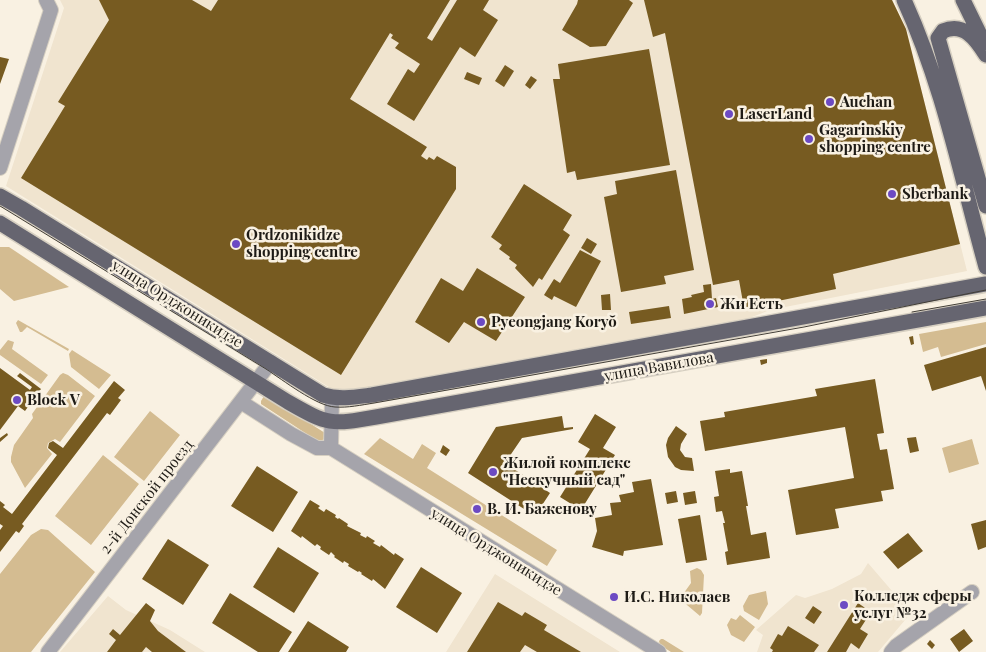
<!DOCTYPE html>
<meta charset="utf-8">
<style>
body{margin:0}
canvas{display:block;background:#f9f1e2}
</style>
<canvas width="986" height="652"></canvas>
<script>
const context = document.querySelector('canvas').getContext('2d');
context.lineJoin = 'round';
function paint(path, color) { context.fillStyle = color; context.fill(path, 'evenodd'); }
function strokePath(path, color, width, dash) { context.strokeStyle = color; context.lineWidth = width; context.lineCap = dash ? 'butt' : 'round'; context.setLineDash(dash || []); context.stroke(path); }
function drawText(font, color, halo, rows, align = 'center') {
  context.font = font + ' "Playfair Display",serif'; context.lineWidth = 5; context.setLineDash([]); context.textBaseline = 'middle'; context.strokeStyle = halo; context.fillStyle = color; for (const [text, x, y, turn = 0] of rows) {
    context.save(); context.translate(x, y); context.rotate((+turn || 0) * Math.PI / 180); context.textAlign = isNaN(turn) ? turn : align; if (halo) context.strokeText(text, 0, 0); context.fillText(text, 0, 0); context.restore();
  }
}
paint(new Path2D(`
 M60,0H892L906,29L967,271L770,310L747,319L352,390L332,389L6,186L64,8Z
 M868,563L911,613L878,652H757L763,635L756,630L796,595L805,598L832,589L861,574Z
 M495,574L620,652H446Z
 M108,596L126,610L170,630L205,652H60Z`), '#f0e4cf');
paint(new Path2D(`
 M0,247H9L69,287L14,301L0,289Z
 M18,320L69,349L68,351L27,327L22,332H20L16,323Z
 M986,322V344L941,357L938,347L923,352L919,334Z
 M8,340L14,342L12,349L48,375L41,384L0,355V350Z
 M72,350L111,375L99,389L71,367L69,354Z
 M63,373L68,375L95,396L60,442L55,439L48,443L47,448L52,454L25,488L11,462V457L14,445L33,418L32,414L60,375Z
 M264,396H267L325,433C325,438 324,440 319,442L261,404V401Z
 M150,411L180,435L144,481L114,457Z
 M380,438L413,459L422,444L436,453L427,468L557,550L547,566L364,454Z
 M972,439L979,464L949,473L942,448Z
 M103,455L139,484L91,545L55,516Z
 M41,529L48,530L95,572L31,652H0V574L31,535Z
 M697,568L701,570L704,575L702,613L700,616L687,605L681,597L691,583L690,571Z
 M766,591L768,604L759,620L744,611L743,606L749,595Z
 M740,615L755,627L744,642L731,635L727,625L731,618L736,620Z
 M661,639H663L684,652H671L660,645L659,641Z`), '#d4bc91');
paint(new Path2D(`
 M99,0H192L211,11L218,0H450L427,38L432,41L457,0H489L483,10L498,20L475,57L460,47L414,121L387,104L408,69L414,73L420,64L395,48L399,43L391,38L393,35L390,33L350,99L427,147L421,156L427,160L429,157L434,160L437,156L456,167V189L341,375L21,178L65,106L58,102L109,20Z
 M578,0H629L633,3L606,46L590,47L562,30L577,4Z
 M644,0H892L906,29L960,244L833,274L836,289L744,308L739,280L713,285L665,33L653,37Z
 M649,49L670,165L577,180L575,171L567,173L553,79H560L558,64Z
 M0,57L9,59L0,84Z
 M505,65L514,71L504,87L495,81Z
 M467,72L482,78L479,85L464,79Z
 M531,76L537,80L530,89L525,85Z
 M676,170L694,270L664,276L666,284L621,292L604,197L617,194L615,181Z
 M524,184L572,215L563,230L570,235L542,280L539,278L533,287L515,268L517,265L509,259L510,257L499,249L502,245L491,237Z
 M587,238L597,244L591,254L581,248Z
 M580,250L601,261L576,307L554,296L552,300L544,295L554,279L560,283Z
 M477,268L525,297L496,341L464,322L449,343L415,322L441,278L463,291Z
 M711,284L712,299L716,298L718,307L684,314L682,299L692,297L691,295L704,292L703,285Z
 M610,294L611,310H602L601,295Z
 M669,306L671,318L631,324L629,312Z
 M913,336L914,344L911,345L909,337Z
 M986,347V391L981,376L932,391L924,365Z
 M767,359V363L761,365L760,360Z
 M0,368L30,390L32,387L17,376L20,373L41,389L25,411L18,406L0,430Z
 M875,379L884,433L877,434L880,450L887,449L894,489L881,491L883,501L835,509L839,528L796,535L788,490L854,478L845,427L705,451L700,421L725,417L724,412L817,396L815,389Z
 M114,381L125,390L118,398L121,400L110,415L107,413L22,524L24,526L19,533L16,531L0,552V530L3,526L0,524V501L5,505L3,507L12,514L57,455L48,448L49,443L53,441L63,448Z
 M595,414L616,427L603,448L615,455L581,510L560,497L590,449L578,442Z
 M562,416L564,428L573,427V429L522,438L505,463L550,493L535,516L468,473L496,427Z
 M676,426L687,434L681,444L680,450L685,457L692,458L694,471L681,470L675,467L668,457L666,445L668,438Z
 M7,433L8,435L0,442V438Z
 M916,437L919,451L910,453L907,438Z
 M443,445L450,450L446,456L440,452Z
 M257,466L298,492L273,532L231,506Z
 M730,469V473L742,471L748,506H746L751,535L766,532L770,558L727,565L725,552L728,551L723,523H725L722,511L716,512L714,497L719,496L715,471Z
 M651,479L663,545L624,551L623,556L592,547L597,531L595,518L612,515L610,503L621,502L619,495L634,492L632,482Z
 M676,491L678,502L667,504L665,493Z
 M695,491L697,503L685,505L683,493Z
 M310,500L320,506L318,508L324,512L326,509L336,515L335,517L338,519L339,518L348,524L347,526L361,533L360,535L366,538L367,536L375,541L373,543L380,547L381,545L394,555L395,553L404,559L385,589L373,579L372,581L361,574L362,573L359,571L358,572L348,566L349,564L344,561L343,563L334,557L335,556L331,552L329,555L320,549L321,547L317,544L315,546L302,536L301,538L291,531Z
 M700,515L707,560L686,563L678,519Z
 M986,520V547L978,550L971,524Z
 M908,533L923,551L898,569L883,552Z
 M168,539L209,565L183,605L142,579Z
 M278,547L319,573L294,613L253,587Z
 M421,567L462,593L437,633L396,607Z
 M230,593L292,632L279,652H258L212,623Z
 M498,602L522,616L525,612L547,625L544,630L581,652H537L525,645L520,652H467Z
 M146,603L155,610L150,621L158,631L186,652H152L146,647L142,652H107L116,640L109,634L113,629L120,635Z
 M858,603L871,612L860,629L868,634L859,649L851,643L846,652H827Z
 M813,606L822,612L814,624L805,618Z
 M308,621L349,647L346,652H288Z
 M788,626L819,645L814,652H772L773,650L770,648L778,634L782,636Z
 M964,629L973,641L959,652L950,639Z
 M930,640L935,645L932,649L927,644Z`), '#775b21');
const minor = new Path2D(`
 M0,168L51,10L46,0
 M241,402L291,434L317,448H331L659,652
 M331,448L332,397
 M48,652L271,362
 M891,652L896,646L972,592`);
const major = new Path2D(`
 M904,0C943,85 961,177 986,267
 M963,0L984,43
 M986,55C976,39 964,22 943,31L938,38L986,206
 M0,196L21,208L323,395C339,400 356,397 372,395L986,284
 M0,223L288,402C328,425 331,425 376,417L986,308`);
strokePath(minor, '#d6cfc1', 16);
strokePath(major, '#d6cfc1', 18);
strokePath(minor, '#a5a4ab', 14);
strokePath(major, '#666570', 15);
strokePath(new Path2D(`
 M0,206L266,369C283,380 316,406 335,407C348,408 361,405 374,403L804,327L986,290
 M912,312L986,299`), '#423e37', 1);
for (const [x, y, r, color] of [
 [830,102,5,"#6c4ac3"],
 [729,114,5,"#6c4ac3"],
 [809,139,5,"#6c4ac3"],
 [892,194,5,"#6c4ac3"],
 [236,244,5,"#6c4ac3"],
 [710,304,5,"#6c4ac3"],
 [481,322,5,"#6c4ac3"],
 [17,400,5,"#6c4ac3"],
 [493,472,5,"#6c4ac3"],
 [477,509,5,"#6c4ac3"],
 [614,597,5,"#6c4ac3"],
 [844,605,5,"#6c4ac3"]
]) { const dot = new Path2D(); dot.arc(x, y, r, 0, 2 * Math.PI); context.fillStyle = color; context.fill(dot); strokePath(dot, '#f9f1e2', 2); }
drawText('bold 15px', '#1e1b16', '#f9f1e2', [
 ["Auchan",840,102],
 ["LaserLand",739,114],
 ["Gagarinskiy",819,130],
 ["shopping centre",819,147],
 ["Sberbank",902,194],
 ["Ordzonikidze",246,235],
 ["shopping centre",246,252],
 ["Жи Есть",720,304],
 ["Pyeongjang Koryŏ",491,322],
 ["Block V",27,400],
 ["Жилой комплекс",503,463],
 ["\"Нескучный сад\"",503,480],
 ["В. И. Баженову",487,509],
 ["Колледж сферы",854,596],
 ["услуг №32",854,613],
 ["И.С. Николаев",624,597]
], 'left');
drawText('15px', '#1e1b16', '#f9f1e2', [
 ["улица Орджоникидзе",177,304,32],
 ["улица Вавилова",659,367,-10],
 ["2-й Донской проезд",147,497,-52],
 ["улица Орджоникидзе",496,552,32]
]);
</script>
